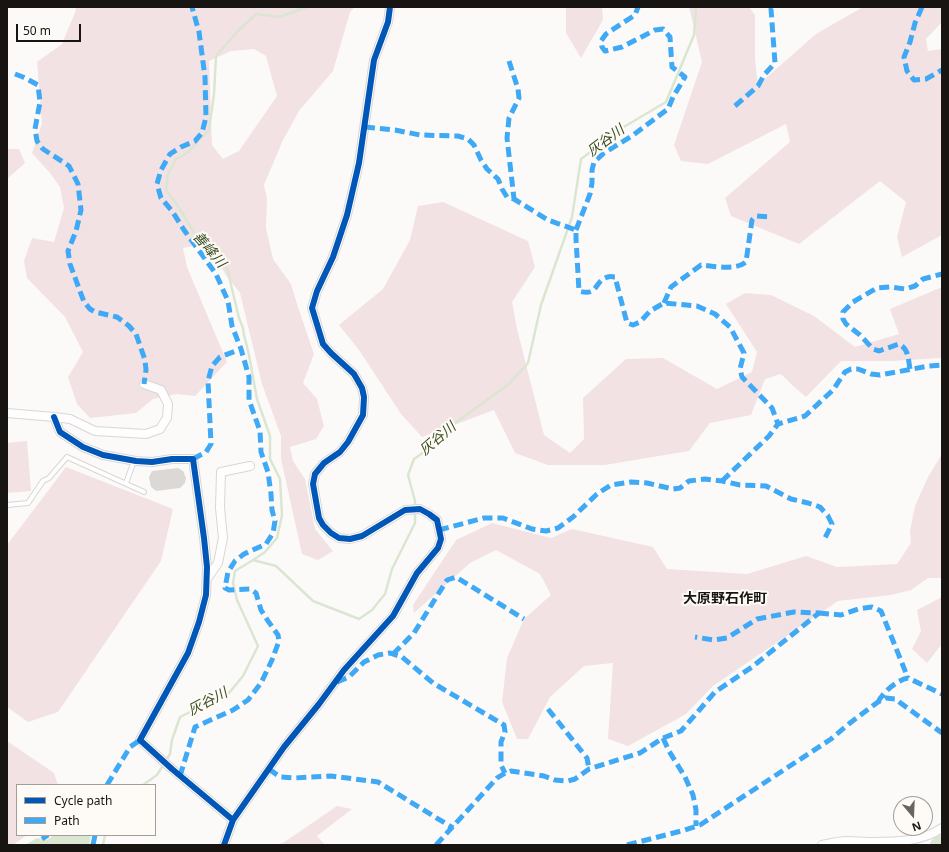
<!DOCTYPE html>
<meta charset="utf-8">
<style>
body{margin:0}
#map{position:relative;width:949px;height:852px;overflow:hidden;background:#fcfaf8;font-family:"Noto Sans",sans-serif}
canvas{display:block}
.frame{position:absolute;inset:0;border:8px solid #181411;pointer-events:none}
.legend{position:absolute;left:16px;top:784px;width:140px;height:52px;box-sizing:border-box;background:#fefaf6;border:1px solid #a29e9a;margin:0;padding:5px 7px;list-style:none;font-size:12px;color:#181411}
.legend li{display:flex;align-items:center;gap:8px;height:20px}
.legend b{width:20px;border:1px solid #a29e9a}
.north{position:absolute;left:893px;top:796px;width:40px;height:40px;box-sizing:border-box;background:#fefaf6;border:1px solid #a29e9a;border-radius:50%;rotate:161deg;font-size:11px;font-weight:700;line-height:16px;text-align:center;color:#181411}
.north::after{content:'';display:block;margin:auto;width:14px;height:18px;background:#686462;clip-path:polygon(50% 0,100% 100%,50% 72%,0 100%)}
.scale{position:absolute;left:16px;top:24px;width:65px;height:18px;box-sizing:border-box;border:2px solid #181411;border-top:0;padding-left:5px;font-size:12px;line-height:14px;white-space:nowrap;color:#181411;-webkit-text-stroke:3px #fefaf6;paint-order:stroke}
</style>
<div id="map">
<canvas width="949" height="852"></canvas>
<div class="frame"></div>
<ul class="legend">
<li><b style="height:5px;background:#0057b8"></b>Cycle path</li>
<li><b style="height:5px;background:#3fa9f5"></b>Path</li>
</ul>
<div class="north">N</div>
<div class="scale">50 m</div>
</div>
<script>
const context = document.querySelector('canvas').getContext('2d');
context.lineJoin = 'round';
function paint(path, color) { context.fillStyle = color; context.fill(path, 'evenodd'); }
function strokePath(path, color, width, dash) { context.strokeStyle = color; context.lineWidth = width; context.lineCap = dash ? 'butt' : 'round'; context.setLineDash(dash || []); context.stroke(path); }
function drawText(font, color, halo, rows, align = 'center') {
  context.font = font + ' "Noto Sans","Noto Sans JP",sans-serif'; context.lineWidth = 4; context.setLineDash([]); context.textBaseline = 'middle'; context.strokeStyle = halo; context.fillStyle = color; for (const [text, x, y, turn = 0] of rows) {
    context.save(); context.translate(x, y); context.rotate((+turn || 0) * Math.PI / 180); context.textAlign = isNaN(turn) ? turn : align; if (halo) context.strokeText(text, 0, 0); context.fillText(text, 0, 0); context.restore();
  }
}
paint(new Path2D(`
 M75,7H355L350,12L333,71L299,111L283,140L264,185L267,199L266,228L273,259L291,284L298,307L314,354L303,383L317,399L324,426L316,439L290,447L293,461L305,479L315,529L333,551L318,560L302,554L281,459V436L262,384L240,293L226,275L206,244L183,248L187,267L227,362L195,396L177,394L153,399L136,413L90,418L77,404L68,377L83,352L65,317L27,278L24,261L32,238L54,242L64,208L60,187L50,173L32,153L42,123L37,62L62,44L76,10ZM254,49L266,56L277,96L239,151L223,159L212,145L209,61L231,51Z
 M566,7H602L603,20L581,58L566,33Z
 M689,7H749L755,15V60L758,85L816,34L863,7H942V22L926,39L928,51L942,49V188H941L942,196V235L902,257L897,237L906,202L880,181L799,244L731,216L725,198L790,142L786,124L708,164L681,161L674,145L702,62Z
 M7,149H19L25,163L7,179Z
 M443,202L528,241L535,267L512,302L517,329L544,435L570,453L584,439L583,398L626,359L663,358L717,389L752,372L757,352L726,304L745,293L771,295L814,316L855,347L899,334L890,309L942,287V358L892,361H841L806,397L793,386L781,374L765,379L751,415L710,423L689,451L605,465H548L515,453L494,410L422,437L401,414L359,350L339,325L383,289L410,240L418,206Z
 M27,441L31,491L7,493V443Z
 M942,454V578H928L911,590L891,595L838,601L713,686L686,714L628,746L608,739L613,663L584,666L550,697L528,739H517L502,702L507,658L524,619L551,595L540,574L496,550L470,563L414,613L413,605L456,540L492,523L551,538L572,529L653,547L667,569L747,574L806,556L837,567L897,564L911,543L910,531L915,506L928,477Z
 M66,467L173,509L161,561L58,712L28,722L7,707V545Z
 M942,597V644L927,663L912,649L921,631L917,610Z
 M7,741L54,773L58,785H17V835H27L13,845H7Z
 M337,806L352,809L317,836L325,845H276L283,843Z`), '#f2e2e4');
paint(new Path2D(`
 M54,835H91L89,845H25L37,838L47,840Z`), '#dbe6d2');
strokePath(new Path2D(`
 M253,560L265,552L277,538L282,515L280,479L270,459V436L257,399L249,355L244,335L243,328L239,318L227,268L197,238L180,209L166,190L168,174L176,159L187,153L209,130L214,94L216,56L237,32L256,14L279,17L307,7
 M143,785L157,775L170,754L172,740L180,717L229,693L243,676L258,646L237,600L233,583L235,571L253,560L276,566L313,601L359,619L372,610L385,594L392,569L415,523V501L408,475L414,459L434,445L451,426L509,384L528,363L541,305L572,217L581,159L622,128L666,102L694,35L696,7
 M103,845L105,835`), '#dbe6d2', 2.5);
strokePath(new Path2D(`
 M938,845L942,843`), '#dbe6d2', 16);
paint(new Path2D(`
 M178,468L183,471L186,478L185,483L180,488L156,491L151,487L149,477L152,471Z`), '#dcd8d6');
const service = new Path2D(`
 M126,483L134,461
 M7,505L28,503L43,481L49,478L67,457L144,492`);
const minor = new Path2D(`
 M7,413L54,417L70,419L95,431L146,434L160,429L167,418L168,404L161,390L144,384
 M54,417L60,432L83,447L103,455L136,461L152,462L172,459H193L204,538L207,567L206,595L199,622L188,653L140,740L172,769L233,820
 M207,579L218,563L223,538L220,508L221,472L250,466
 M224,845L233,820L284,747L319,704L344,670L393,616L417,573L438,548L441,539L437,520L429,514L420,509L405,510L362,536L350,539L339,538L331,533L323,525L319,518L313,484L315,474L324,463L340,452L348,442L363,415L364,397L362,388L354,374L331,353L323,344L312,308L317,291L333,257L347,215L359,163L374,60L388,22L390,7
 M822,845C831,843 839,841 847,841C855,841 864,842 872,842C896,842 921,842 942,828`);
strokePath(service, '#d9d6d4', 6);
strokePath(minor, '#d9d6d4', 10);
strokePath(service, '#fffefe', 4);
strokePath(minor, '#fffefe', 8);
strokePath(new Path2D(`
 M922,7L915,23L910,42L904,57L907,71L914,80L926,79L942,70
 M509,61L518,89L519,98L509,118L507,138L514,199
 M15,74L23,77L38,85L40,102L35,129L37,141L43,149L69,166L78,184L81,210L76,231L68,251L70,264L84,302L90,309L95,312L117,317L129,326L136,334L145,360L146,370L144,384
 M735,106L758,86L764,75L775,63L771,9L774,7
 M365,127L395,130L420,135L458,136L468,139L474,145L481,160L487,169L498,179L502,189L507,197L514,199L548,220L576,230V239L579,291C599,297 594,280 608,277C610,276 613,277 615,277L627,323L633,325L640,322L650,311L664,303L697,306L715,314L730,327L744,353L740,369L742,377L772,408L778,424
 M576,230L590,194L592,183V170L594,162L604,153L632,136L668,109L673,97L685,77L672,67L670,37L663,29L655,30L622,47L605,51L602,47L601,41L606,34L635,15L638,7
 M664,303L671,287L701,265C715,266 735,271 746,262L752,220L756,216L771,217
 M910,369C908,359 909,349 899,344L879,351L873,349L860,335L846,324L843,319V312L853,302L877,288L890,287L905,289L915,286L923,279L942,274
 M193,459L206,452L211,444L208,381L212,366L220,357L241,349
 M722,481L769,436L778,424L805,416L833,390L845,372L851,369H858L871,374L880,375L929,366L942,365
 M439,530L484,518H503L532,529L546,531L558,528L573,517L597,494L611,485L631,482L647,483L673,489L680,488L689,481L705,479L722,481L740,485L766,486L791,499L808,503L820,507L828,516L832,524L824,540
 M819,613L841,615L858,609L872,607L881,611L908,678
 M393,654L414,633L447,580L456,577L524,619
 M337,682L349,677L364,662L378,655L390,653L402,657L433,683L504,725L505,732L501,742V765L505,773
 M878,702C883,692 897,680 908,678L942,694
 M548,709L587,758L589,769
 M663,738L669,751L685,777L693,795L696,810V826
 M269,769L280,777L294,778L331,776L378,782L453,828
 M180,776L195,727L233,710L248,700L261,683L272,660L279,641L278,635L268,621L261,610L256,593L250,589L229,590L225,588L228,572L235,561L244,554L266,544L273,533L275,521L272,510L271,494L268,472L261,452L260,431L249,400V377L241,349L232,326L228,301L216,274L184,230L172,211L161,198L157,184L161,170L170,154L181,147L195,141L202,133L206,117L205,77L199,32L192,7
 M107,785L130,747L140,740
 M42,839L48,835
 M93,845L95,835
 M436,845L497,778L505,773L511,771L544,776L555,780L568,781L575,779L589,769L640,753L663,738L681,731L715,692L752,667L819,613L794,612L757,619L727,638L714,640L695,637
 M627,845L685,830L700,825L831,739L850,723L878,702L886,698L895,699L942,733`), '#3fa9f5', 5, [10, 5]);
strokePath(new Path2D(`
 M54,417L60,432L83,447L103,455L136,461L152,462L172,459H193L204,538L207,567L206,595L199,622L188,653L140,740L172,769L233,820
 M224,845L233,820L284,747L319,704L344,670L393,616L417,573L438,548L441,539L437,520L429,514L420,509L405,510L362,536L350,539L339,538L331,533L323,525L319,518L313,484L315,474L324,463L340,452L348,442L363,415L364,397L362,388L354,374L331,353L323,344L312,308L317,291L333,257L347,215L359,163L374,60L388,22L390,7`), '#0057b8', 6);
drawText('italic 14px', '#364c21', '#fefaf6', [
 ["灰谷川",606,141,-37],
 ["善峰川",209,250,49],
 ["灰谷川",438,439,-41],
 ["灰谷川",208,702,-28]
]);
drawText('bold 14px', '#181411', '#fefaf6', [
 ["大原野石作町",725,599]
]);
</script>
